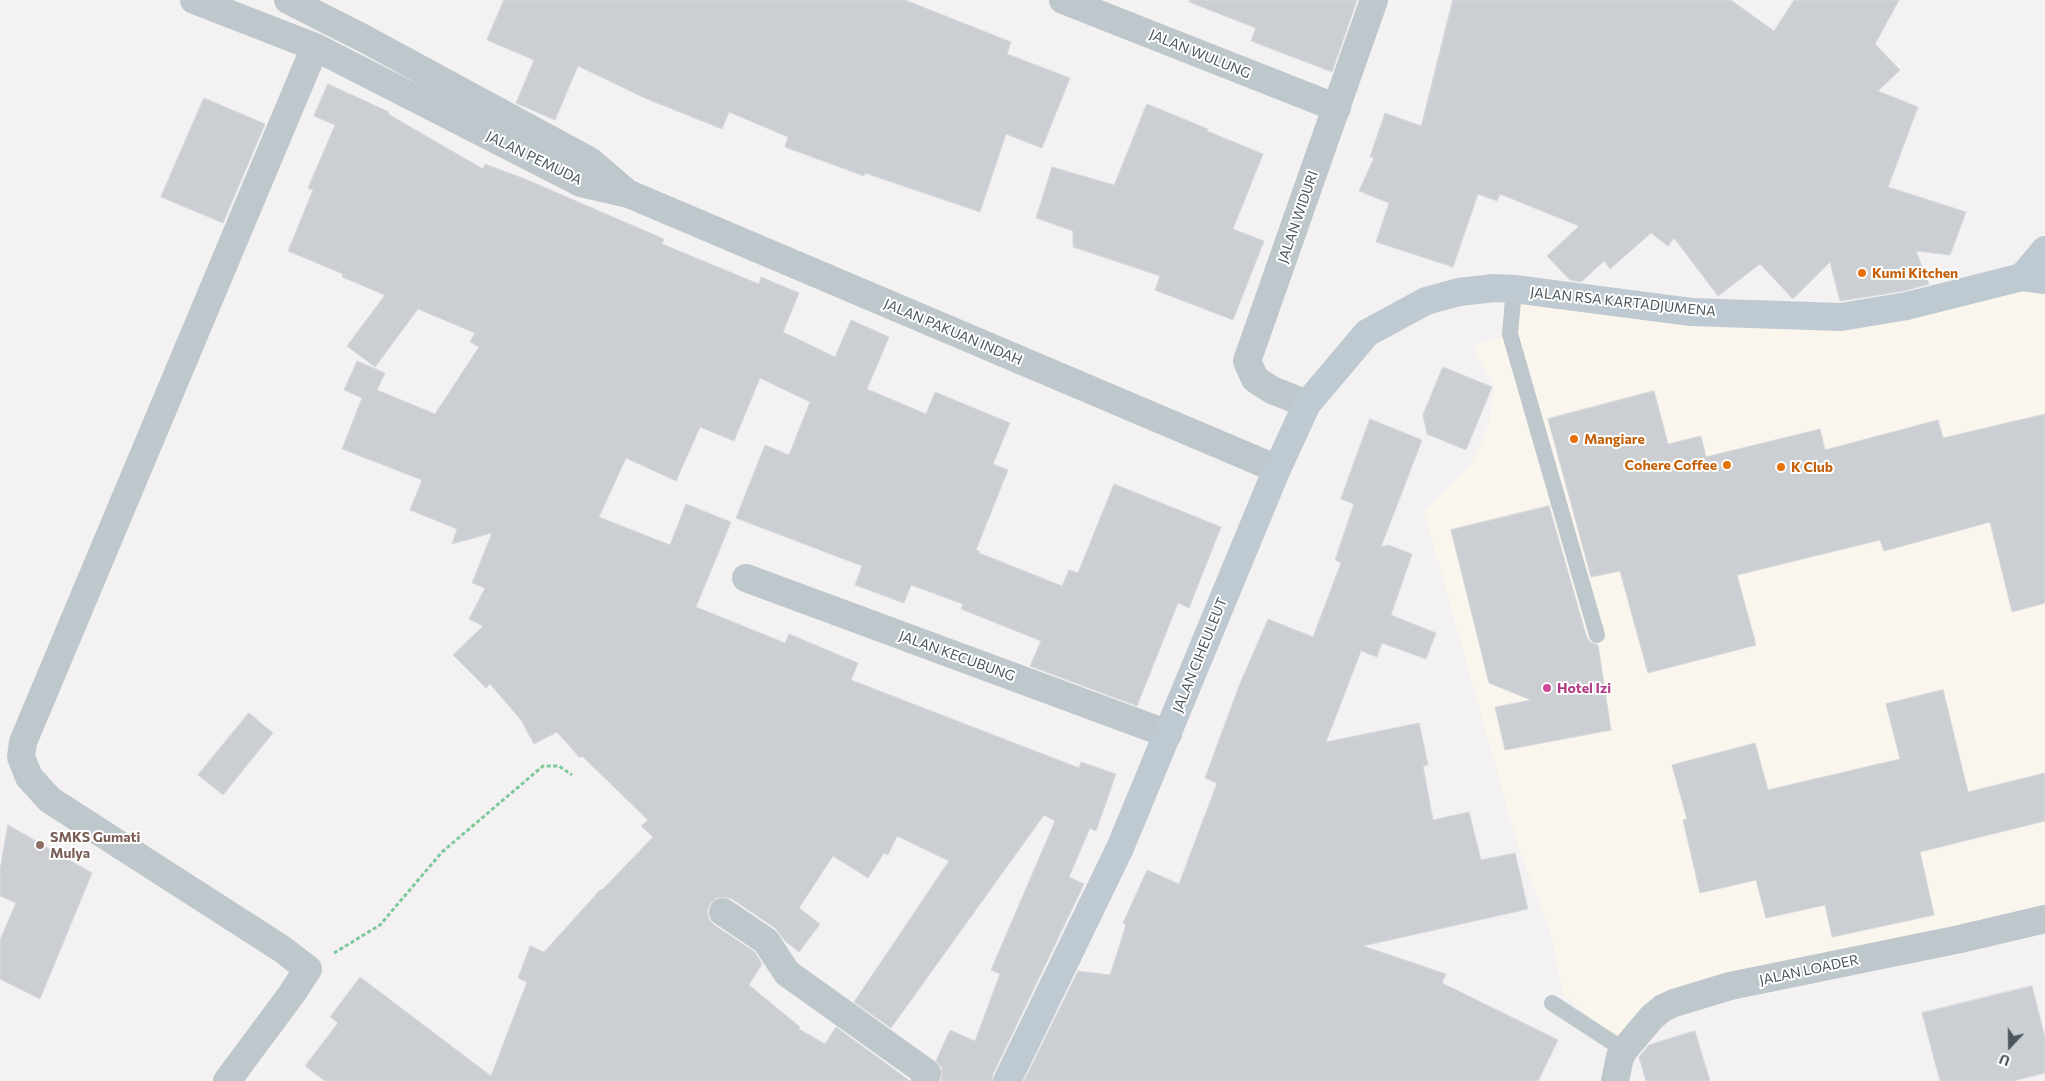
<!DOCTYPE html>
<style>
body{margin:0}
#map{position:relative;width:2045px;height:1081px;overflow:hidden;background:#f3f1f1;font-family:Commissioner,sans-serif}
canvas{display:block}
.north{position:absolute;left:1985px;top:1021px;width:50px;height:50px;-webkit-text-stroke:4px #fff;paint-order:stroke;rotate:201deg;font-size:14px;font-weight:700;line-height:20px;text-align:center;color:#4a565d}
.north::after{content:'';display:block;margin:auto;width:18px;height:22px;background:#4a565d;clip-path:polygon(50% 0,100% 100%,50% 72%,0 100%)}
</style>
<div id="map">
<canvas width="2045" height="1081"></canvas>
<div class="north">U</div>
</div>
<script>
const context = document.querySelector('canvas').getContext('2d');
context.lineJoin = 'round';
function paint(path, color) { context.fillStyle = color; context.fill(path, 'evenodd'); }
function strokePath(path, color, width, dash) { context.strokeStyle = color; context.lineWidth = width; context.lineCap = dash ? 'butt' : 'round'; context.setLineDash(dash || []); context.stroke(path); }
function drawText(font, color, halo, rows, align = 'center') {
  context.font = font + ' Commissioner,sans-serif'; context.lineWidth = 4; context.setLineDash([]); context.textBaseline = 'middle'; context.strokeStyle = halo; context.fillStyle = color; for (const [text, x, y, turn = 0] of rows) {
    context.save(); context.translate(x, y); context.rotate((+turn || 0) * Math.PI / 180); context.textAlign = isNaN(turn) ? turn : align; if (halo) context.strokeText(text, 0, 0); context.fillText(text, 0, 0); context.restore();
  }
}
paint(new Path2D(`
 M2045,280V917L1715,991L1624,1050L1563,993L1550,930L1519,849L1424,511L1471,464L1481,446L1490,418L1494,387L1473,346L1510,334L1514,289L1845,317Z`), '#fbf6ed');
const building = new Path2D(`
 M504,0H905L1011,42L1007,54L1070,78L1042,148L1006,134L980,212L865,173L864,176L785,147L788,137L729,112L722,129L647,99L578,66L555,120L518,104L516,103L534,60L487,40Z
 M1190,0H1357L1332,72L1251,41L1256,28L1189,2Z
 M1453,0H1731L1774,31L1794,0H1899L1875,44L1900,70L1878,91L1918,107L1888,187L1966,212L1950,255L1916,251L1929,284L1904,291L1840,301L1830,262L1793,299L1760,264L1718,296L1674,238L1668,246L1651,233L1610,269L1604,261L1581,282L1570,280L1547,256L1579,226L1500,194L1497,201L1478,194L1453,267L1376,242L1389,203L1359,191L1374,158L1370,157L1385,113L1421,126Z
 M328,84L389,112L388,114L483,169L485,164L525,179L664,239L662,244L759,284L761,277L799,293L783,332L835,357L851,320L889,337L867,389L926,414L935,392L1010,423L993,464L1008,470L976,550L979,551V553L1062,586L1069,570L1078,573L1114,484L1221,527L1189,608L1178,603L1137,706L1030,666L1041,641L961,609L963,604L911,585L904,603L855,585L862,566L736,518L765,445L789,455L810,402L760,378L734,441L700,427L676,481L626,458L599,517L670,545L686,504L731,522L696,607L785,643L789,634L858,663L851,680L1079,768L1081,762L1116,774L1096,831L1090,828L1069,877L1084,884L993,1074L992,1081H941L942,1068L936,1061L950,1030L975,1041L1000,974L991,970L1055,821L1044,815L891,1028L854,1002L949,861L897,836L888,855L884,853L868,878L833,856L799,908L820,924L799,952L785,941L775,928L732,899L725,897L717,898L710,904L707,911L709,919L714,925L755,952L762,964L749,985L800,1027L799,1029L825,1044L836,1027L910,1081H325L305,1066L338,1023L330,1017L360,977L491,1076L527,982L518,978L530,946L544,952L601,889L602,890L653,837L641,826L648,820L582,756L580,758L557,732L534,744L521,720L490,684L486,688L453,655L483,626L469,619L485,588L472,583L492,533L452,544L457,529L410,510L422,480L342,449L362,398L344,390L357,361L385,373L377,390L435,414L479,347L470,342L475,333L418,309L375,367L347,346L385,295L342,277L343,274L288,251L313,190L308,188L335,125L314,116Z
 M204,98L265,124L223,223L161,197Z
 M1147,104L1208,129L1207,131L1263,154L1233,229L1264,241L1233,320L1155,290L1160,276L1073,247V231L1036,218L1052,167L1114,185Z
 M1443,367L1492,387L1466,450L1427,434L1423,415Z
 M1654,391L1668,444L1701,436L1706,457L1820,429L1825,450L1938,420L1943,438L2045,414V603L2012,612L1990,522L1884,551L1880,540L1737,575L1756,645L1648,673L1620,571L1591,577L1548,419Z
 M1370,419L1422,440L1381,547L1388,545L1412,554L1391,615L1436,633L1426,659L1382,643L1377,657L1361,651L1326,742L1419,723L1428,765L1423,766L1433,820L1469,812L1481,860L1515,853L1528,909L1363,946L1446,974L1442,983L1558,1040L1538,1081H1024L1078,971L1110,975L1126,925L1123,923L1147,870L1179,884L1217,783L1205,778L1239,686L1268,619L1313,637L1341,563L1335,560L1354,504L1341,499Z
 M1549,506L1587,638L1590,642L1598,645L1611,730L1505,750L1495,707L1531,700L1489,683L1451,530Z
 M1943,690L1968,792L2045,773V821L1920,852L1934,915L1832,937L1825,905L1766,918L1756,880L1700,893L1683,820L1687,819L1672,765L1755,743L1768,790L1900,759L1886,704Z
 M249,713L273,733L223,795L198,775Z
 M8,825L92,873L40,999L0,979V940L16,903L0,896V870Z
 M2032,986L2045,1038V1073L2013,1081H1940L1922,1013Z
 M1695,1031L1710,1081H1646L1639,1057L1649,1045Z`);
paint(building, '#cbcfd3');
strokePath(building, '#d6d8dc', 1);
strokePath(new Path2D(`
 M334,953L380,925L442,852L543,766H559L572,775`), '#7ec99c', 3, [4, 2.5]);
strokePath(new Path2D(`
 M1514,289L1510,334L1597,635
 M1552,1003L1624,1050`), '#bec7cc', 16);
strokePath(new Path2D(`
 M194,0L315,47L581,183L629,194L1277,469
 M288,0L363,38L590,161L626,192
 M1063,0L1337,108
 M1307,404L1272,390L1255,379L1247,361L1374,0
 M746,578L1168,734
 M723,912L766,941L787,973L927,1073L925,1081
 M227,1081L291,995L308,969L282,949L50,800L29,777L21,757L23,742L315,47
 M1615,1081L1620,1057L1624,1050L1652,1017L1663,1008L1674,1003L1730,986L1960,939L2045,919`), '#bec7cc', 28);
strokePath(new Path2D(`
 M2022,277L2045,250
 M1007,1081L1120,848L1277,469L1307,404L1367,333L1426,301L1459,292L1494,288L1514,289L1691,312L1841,317L1907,306L2022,277L2045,280`), '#bec9d1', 28);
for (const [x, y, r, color] of [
 [1862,273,5,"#e8710a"],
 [1574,439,5,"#e8710a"],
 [1727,465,5,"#e8710a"],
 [1781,467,5,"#e8710a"],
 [1547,688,5,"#d1479c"],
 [40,845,5,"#8d6e63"]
]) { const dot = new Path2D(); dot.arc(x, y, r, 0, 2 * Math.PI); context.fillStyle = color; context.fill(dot); strokePath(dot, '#fff', 2); }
drawText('14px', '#4a565d', '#fff', [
 ["JALAN WULUNG",1200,54,22],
 ["JALAN PEMUDA",534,158,26],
 ["JALAN WIDURI",1298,217,-71],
 ["JALAN RSA KARTADJUMENA",1623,302,6],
 ["JALAN PAKUAN INDAH",953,332,23],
 ["JALAN CIHEULEUT",1200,655,-68],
 ["JALAN KECUBUNG",957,656,20],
 ["JALAN LOADER",1809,970,-12]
]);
drawText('bold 14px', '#c56008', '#fff', [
 ["Kumi Kitchen",1872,273],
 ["Mangiare",1584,439],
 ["Cohere Coffee",1717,465,"right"],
 ["K Club",1791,467]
], 'left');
drawText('bold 14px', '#b23c85', '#fff', [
 ["Hotel Izi",1557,688]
], 'left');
drawText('bold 14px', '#785e54', '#fff', [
 ["SMKS Gumati",50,837],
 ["Mulya",50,853]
], 'left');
</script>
